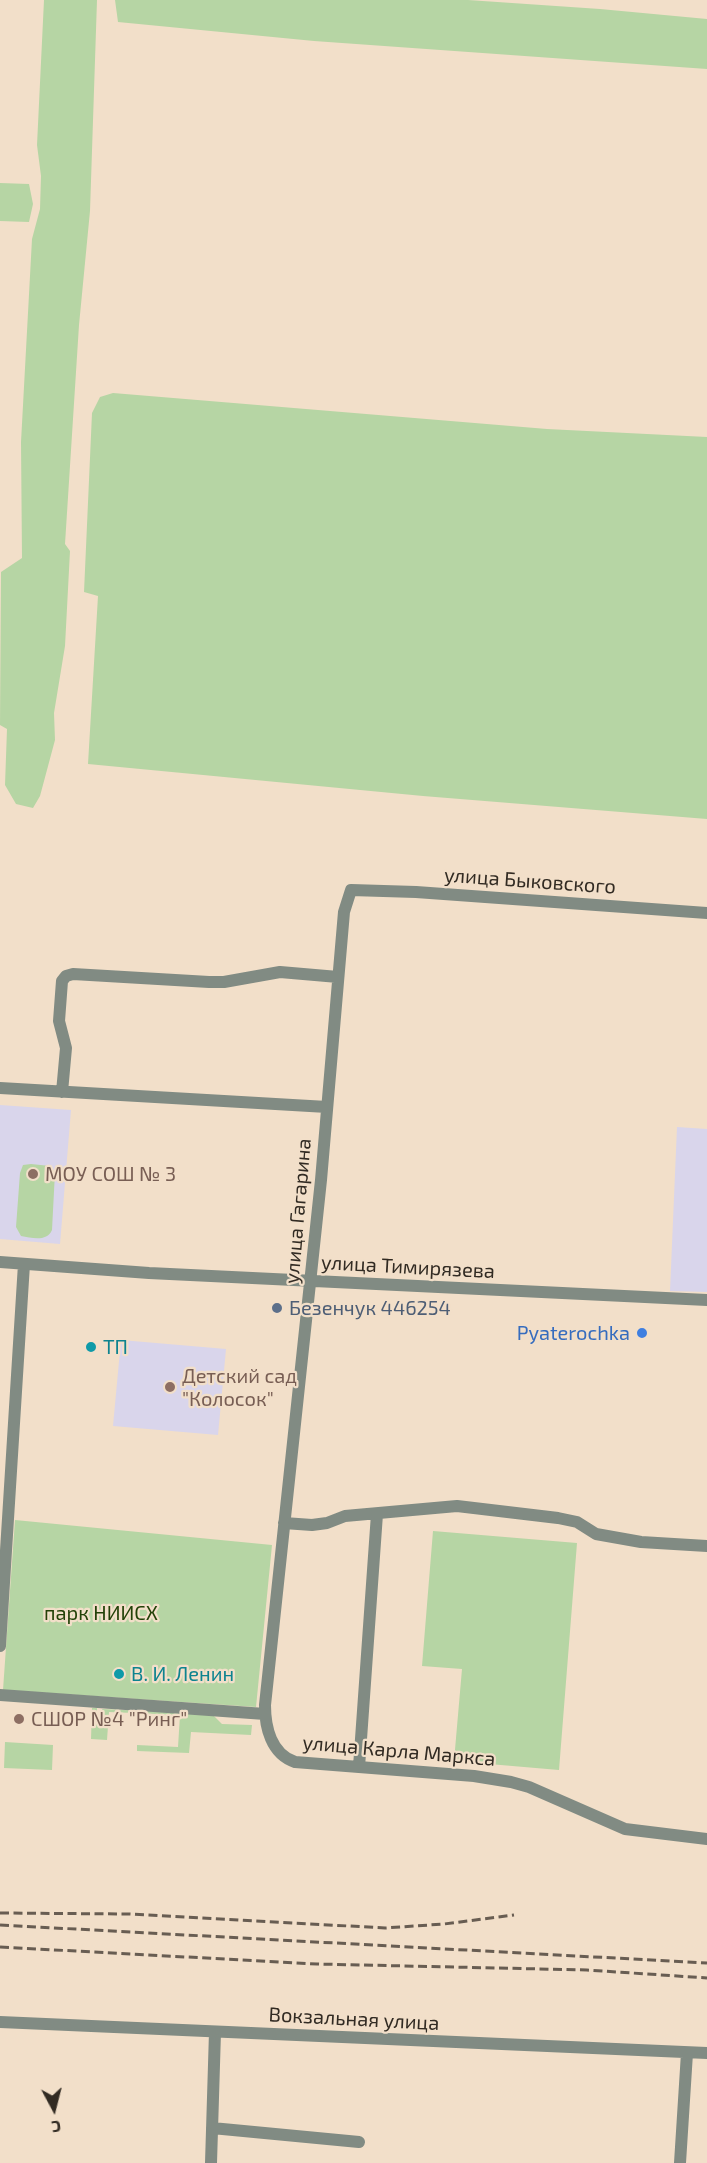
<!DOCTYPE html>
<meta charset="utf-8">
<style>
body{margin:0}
#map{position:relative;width:707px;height:2163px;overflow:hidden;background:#f2dfc9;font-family:"Exo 2",sans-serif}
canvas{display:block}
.north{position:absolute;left:24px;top:2079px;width:60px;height:60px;-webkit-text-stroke:4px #f2dfc9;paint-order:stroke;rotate:173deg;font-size:16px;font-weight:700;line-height:24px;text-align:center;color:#322b23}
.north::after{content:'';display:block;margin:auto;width:21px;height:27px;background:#322b23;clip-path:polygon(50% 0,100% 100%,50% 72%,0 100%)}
</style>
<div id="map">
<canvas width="707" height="2163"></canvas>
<div class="north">С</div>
</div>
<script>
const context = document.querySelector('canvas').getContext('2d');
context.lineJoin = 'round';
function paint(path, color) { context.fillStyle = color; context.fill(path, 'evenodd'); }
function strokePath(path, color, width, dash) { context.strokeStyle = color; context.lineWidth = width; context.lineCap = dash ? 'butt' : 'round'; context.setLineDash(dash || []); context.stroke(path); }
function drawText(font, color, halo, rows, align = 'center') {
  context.font = font + ' "Exo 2",sans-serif'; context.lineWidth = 4.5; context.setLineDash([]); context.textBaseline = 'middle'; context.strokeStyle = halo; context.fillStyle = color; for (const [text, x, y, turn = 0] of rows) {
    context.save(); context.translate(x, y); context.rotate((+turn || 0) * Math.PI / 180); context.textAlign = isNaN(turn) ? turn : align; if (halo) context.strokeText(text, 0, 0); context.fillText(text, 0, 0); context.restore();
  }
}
paint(new Path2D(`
 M0,1105L71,1110L60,1244L0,1239Z
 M677,1127L707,1129V1292L670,1291Z
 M121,1340L226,1349L218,1435L113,1426Z`), '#d9d5eb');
paint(new Path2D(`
 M44,0H97L90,211L79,325L65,544L70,551L65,646L54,713L55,740L40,796L33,808L16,804L5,785L7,729L0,725L1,572L22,558L21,442L32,239L40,209L41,176L37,145Z
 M115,0H468L600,9L707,19V69L314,41L118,22Z
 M0,183L29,184L33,204L29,222L0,221Z
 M113,393L547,429L707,437V819L423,796L88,764L98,596L84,592L92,413L100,397Z
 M31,1164L50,1166L55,1172L52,1230C47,1242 32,1238 21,1236L16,1227L20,1173L23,1165Z
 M15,1520L272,1545L256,1707L3,1690Z
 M433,1531L577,1543L559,1770L454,1761L462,1669L422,1666Z
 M92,1708H97V1723H102V1709L212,1714L222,1724L252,1725L251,1735L191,1732L189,1753L137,1751V1745L178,1747L180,1715L109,1712L107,1740L91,1739Z
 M5,1742L53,1745L52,1770L4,1768Z`), '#b6d5a4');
strokePath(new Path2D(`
 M707,913L416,892L351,890L344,912L321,1180L265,1705C265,1727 271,1754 295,1762L474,1776L511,1782L529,1787L625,1829L707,1839
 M0,1088L327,1107
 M62,1092L66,1048L59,1021L62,981L66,976L73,974L209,982H224L280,972L338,977
 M0,1262L149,1273L707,1300
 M284,1523L312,1525L327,1523L345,1516L457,1506L558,1518L577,1522L596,1534L641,1542L707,1546
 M0,1646L24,1264
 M0,1695L265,1714
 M359,1767L377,1514
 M0,2022L707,2053
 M212,2128L359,2142
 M211,2163L215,2032
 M680,2163L687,2053`), '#818b83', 12);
strokePath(new Path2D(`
 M0,1913L129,1914L385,1928L444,1924L514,1915
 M0,1925L707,1963
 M0,1947L317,1964L587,1970L707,1978`), '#685d52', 3, [9, 4.5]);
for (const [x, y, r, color] of [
 [33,1174,6,"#8d6e63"],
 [277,1308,6,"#5c6f8a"],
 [642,1333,6,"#3f7fe0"],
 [91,1347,6,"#0f9aa8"],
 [170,1387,6,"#8d6e63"],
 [119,1674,6,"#0f9aa8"],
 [19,1719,6,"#8d6e63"]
]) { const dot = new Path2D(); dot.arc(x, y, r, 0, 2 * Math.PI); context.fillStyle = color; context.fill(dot); strokePath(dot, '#f2dfc9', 2); }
drawText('20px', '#322b23', '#f2dfc9', [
 ["улица Быковского",530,881,4],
 ["улица Гагарина",298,1211,-85],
 ["улица Тимирязева",408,1267,3],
 ["улица Карла Маркса",399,1751,5],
 ["Вокзальная улица",354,2019,3]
]);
drawText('20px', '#785e54', '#f2dfc9', [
 ["МОУ СОШ № 3",45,1174],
 ["Детский сад",182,1376],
 ["\"Колосок\"",182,1399],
 ["СШОР №4 \"Ринг\"",31,1719]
], 'left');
drawText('20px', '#4e5e75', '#f2dfc9', [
 ["Безенчук 446254",289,1308]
], 'left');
drawText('20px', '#366cbe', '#f2dfc9', [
 ["Pyaterochka",630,1333]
], 'right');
drawText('20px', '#0d838f', '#f2dfc9', [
 ["ТП",103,1347],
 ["В. И. Ленин",131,1674]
], 'left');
drawText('20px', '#234208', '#f2dfc9', [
 ["парк НИИСХ",101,1613]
]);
</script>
